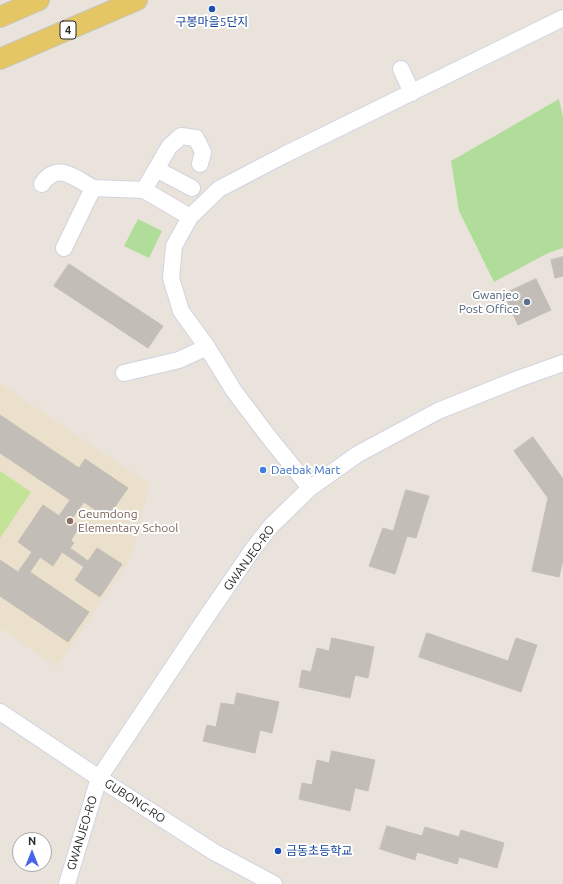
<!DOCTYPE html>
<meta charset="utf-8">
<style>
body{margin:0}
#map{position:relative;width:563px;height:884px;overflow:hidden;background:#e9e3db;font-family:Ubuntu,sans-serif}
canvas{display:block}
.north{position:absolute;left:12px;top:832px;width:40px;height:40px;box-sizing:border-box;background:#fff;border:1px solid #a9a9a9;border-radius:50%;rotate:0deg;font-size:11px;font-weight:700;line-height:16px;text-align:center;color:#282828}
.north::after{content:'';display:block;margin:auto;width:14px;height:18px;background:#4565ec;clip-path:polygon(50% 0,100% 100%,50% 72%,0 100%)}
</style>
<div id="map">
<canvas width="563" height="884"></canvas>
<div class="north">N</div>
</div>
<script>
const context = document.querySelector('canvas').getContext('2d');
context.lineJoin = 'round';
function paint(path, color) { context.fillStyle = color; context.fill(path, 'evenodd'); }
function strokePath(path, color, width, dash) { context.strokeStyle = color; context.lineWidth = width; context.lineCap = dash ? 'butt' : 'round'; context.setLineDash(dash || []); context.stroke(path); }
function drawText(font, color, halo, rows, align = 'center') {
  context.font = font + ' Ubuntu,"Noto Sans KR",sans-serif'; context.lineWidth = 4; context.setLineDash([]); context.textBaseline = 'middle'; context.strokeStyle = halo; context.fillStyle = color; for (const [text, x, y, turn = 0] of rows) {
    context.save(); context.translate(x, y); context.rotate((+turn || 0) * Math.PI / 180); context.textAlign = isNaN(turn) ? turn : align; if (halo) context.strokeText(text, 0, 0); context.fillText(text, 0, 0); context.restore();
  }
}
paint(new Path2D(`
 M0,383L150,484L130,559L57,667L0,628Z`), '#eae0cb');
paint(new Path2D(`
 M559,99L563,117V248L548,253L494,282L459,211L451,161Z
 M138,219L162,231L149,258L124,246Z`), '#b1dd9a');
paint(new Path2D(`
 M0,471L31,492L0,538Z`), '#c3e397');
const building = new Path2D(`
 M563,257V276L555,278L551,260Z
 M69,264L163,326L148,348L54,286Z
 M536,279L551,310L518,325L504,294Z
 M0,415L79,468L85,459L128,488L107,518L84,502L71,520L80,526L71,540L74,543L70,548L88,561L97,548L122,564L100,597L75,580L84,567L62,552L53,566L40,557L30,572L89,612L68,642L0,596V560L18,572L32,552L18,542L43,505L59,516L70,500L0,453Z
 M533,437L563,479V560L559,577L532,571L548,498L514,451Z
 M406,490L429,496L416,538L407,536L395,574L369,566L383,528L393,531Z
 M427,633L508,661L516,638L537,645L521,692L419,657Z
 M332,638L374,647L368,678L355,675L350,698L299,687L302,670L311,672L317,648L329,651Z
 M237,693L279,702L272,733L260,730L255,753L203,741L207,725L216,727L221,703L234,705Z
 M332,751L375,760L368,791L355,788L350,811L299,799L302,783L312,785L317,760L329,763Z
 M387,826L422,836L425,827L459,837L461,830L504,843L497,868L459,857L457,864L417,852L415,860L380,849Z`);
paint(building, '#c2bdb6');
strokePath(building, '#c4bfb5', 1);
const minor = new Path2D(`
 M401,69L412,93
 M156,169L192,188
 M42,184C57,161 75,178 93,188
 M144,190L190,217
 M64,248L93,188L144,190L169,147L181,136L196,138L203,152L200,164
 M124,373L179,360L207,347
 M310,488L268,436L234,391L207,347L181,311L171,278L174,246L190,217L219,189L284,155L563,18
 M0,712L99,778L214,852L274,884
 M67,884L99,778L201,625L253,549L271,526L310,488L358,454L438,411L518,379L563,363`);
const major = new Path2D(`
 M0,17L39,0
 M0,59L137,0`);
strokePath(minor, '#d0d3e0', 18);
strokePath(major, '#c3c3c3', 22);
strokePath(minor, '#fff', 16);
strokePath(major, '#e5c664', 20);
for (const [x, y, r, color] of [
 [212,9,4,"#1a4fb4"],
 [527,302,4,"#5c6f8a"],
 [263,470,4,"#3f7fe0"],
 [70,521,4,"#8d6e63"],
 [278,851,4,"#1a4fb4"]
]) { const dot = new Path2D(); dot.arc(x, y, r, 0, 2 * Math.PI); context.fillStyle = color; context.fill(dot); strokePath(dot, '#fff', 1.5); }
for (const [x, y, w] of [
 [68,30,16]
]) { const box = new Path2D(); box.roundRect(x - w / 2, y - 9, w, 18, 3); context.fillStyle = '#fff'; context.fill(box); strokePath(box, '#282828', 1); }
drawText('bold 11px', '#282828', null, [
 ["4",68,30]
]);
drawText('12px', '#164399', '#fff', [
 ["구봉마을5단지",212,22],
 ["금동초등학교",286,851,"left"]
]);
drawText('12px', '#4e5e75', '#fff', [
 ["Gwanjeo",519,295],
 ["Post Office",519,309]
], 'right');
drawText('12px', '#366cbe', '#fff', [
 ["Daebak Mart",271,470]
], 'left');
drawText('12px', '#785e54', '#fff', [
 ["Geumdong",78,514],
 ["Elementary School",78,528]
], 'left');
drawText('12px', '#282828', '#fff', [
 ["GWANJEO-RO",249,558,-54],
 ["GUBONG-RO",135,801,33],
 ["GWANJEO-RO",82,833,-73]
]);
</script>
